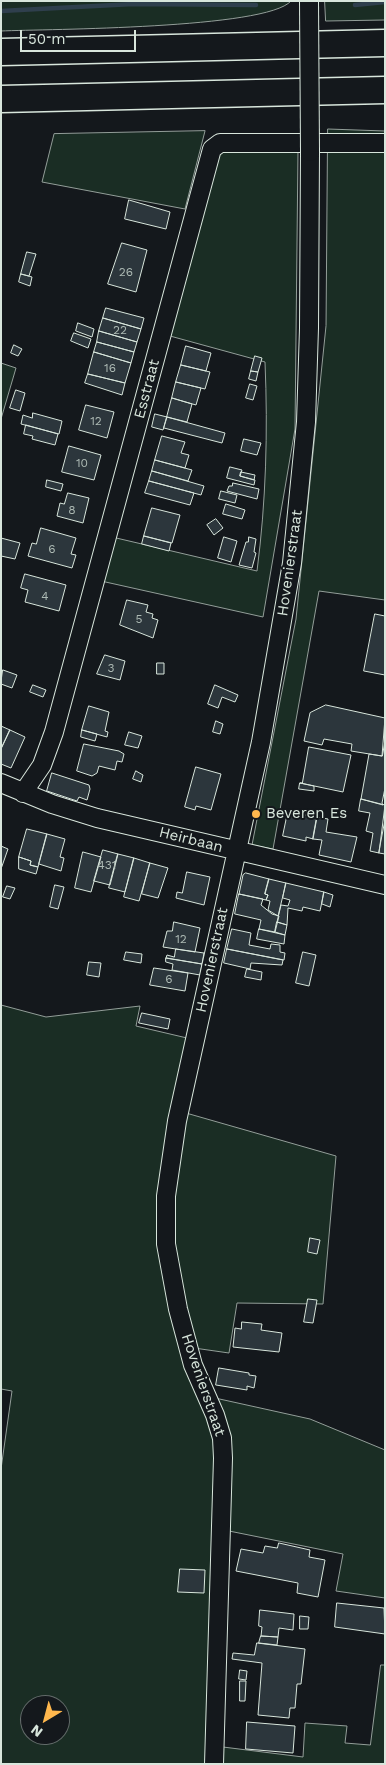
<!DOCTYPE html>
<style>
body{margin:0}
#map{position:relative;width:386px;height:1765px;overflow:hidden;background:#14181c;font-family:"Work Sans",sans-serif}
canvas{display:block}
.frame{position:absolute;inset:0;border:2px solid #d8e6dc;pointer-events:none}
.north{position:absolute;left:20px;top:1695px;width:50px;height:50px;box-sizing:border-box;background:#14181c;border:1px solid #626a69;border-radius:50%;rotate:217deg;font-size:14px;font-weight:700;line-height:20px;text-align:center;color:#d8e6dc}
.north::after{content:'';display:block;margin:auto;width:18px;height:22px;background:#ffb74d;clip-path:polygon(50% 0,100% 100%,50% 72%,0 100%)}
.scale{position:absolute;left:20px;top:30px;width:116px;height:22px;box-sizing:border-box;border:2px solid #d8e6dc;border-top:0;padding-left:6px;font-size:15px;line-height:18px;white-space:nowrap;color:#d8e6dc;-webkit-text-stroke:4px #14181c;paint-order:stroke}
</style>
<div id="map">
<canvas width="386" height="1765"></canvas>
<div class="frame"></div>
<div class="north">N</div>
<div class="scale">50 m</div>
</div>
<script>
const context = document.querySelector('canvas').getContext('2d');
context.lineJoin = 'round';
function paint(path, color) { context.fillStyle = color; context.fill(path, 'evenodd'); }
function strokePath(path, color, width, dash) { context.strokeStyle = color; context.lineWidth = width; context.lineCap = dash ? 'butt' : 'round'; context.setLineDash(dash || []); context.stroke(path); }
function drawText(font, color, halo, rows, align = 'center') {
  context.font = font + ' "Work Sans",sans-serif'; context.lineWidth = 4; context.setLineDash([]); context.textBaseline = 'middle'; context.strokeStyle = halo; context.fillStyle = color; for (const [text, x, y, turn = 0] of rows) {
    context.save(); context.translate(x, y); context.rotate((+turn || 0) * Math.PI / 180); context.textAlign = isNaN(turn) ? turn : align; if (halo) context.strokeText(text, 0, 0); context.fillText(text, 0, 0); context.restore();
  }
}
const green = new Path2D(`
 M1,1H291C266,29 48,29 1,31Z
 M325,1H385V20L326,21Z
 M328,129L385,131V600L319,591L273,849L252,845L296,619L301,570L326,326Z
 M205,131L185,209L42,182L54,134Z
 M216,148L298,150L295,429L263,617L101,581L112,537L257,571C266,502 268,432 265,362L170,336Z
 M1,363L16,368L1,419Z
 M1,1005L46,1017L140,1006L136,1026L187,1038L158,1216L211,1428L216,1458L207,1764H1V1469L12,1391L1,1389ZM30,1705H60V1735H30Z
 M186,1113L336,1156L323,1304L237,1303L229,1353L194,1348L173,1244L176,1173Z
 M215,1398L310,1419L385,1450V1598L336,1591L343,1554L229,1531Z
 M381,1665H385V1764H223V1747L303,1757L305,1723L347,1726L345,1743L370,1745Z`);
paint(green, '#1a2d24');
strokePath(green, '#939e99', 1);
strokePath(new Path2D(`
 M355,5L385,2
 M1,11L133,4L256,5`), '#2f3f4d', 4.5);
const building = new Path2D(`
 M129,200L170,212L166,229L125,219Z
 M122,243L147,250L136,292L108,284Z
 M27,252L36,254L29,276L21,274Z
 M21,274L32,277L30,286L19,282Z
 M106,308L144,318L141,329L103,318Z
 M103,318L141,329L137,342L99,331Z
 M78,323L94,329L92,337L76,331Z
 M99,331L137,342L134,352L97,342Z
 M74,333L91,339L88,348L71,341Z
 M97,342L134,352L131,363L94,352Z
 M14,345L22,349L18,356L11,353Z
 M186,346L211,353L206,371L181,365Z
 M94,352L131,363L125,383L88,374Z
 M255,356L262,358L258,372L251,371Z
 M181,365L210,372L205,389L176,382Z
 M251,371L258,372L256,381L249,379Z
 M88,374L125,383L122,395L85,383Z
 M176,382L201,388L196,405L172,398Z
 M250,384L257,386L253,400L246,398Z
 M16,390L25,393L20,411L10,408Z
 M172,398L192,404L187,422L167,417Z
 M86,405L114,412L107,438L79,430Z
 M33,413L62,421L59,434L21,424L23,415L32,418Z
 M155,414L167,417L163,430L152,427Z
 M167,417L225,433L222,443L164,428Z
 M26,425L58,434L55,445L32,439L33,436L24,434Z
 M162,436L185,442L181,453L189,455L185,468L155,460Z
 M244,439L261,443L257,455L241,451Z
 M69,446L101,455L94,480L62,472Z
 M155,460L192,470L188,481L152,471Z
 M230,467L242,470L240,476L255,480L254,485L227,478Z
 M152,471L204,486L201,495L149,481Z
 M241,472L255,475L254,480L240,476Z
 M47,480L63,484L61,491L46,487Z
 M149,481L194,493L190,505L145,493Z
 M233,483L259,489L257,499L227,491L229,486H232Z
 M221,491L237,495L235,503L219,499Z
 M68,493L89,498L83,523L57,516L60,503L64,504Z
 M226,504L245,510L242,519L223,514Z
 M152,508L180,515L172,543L144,536Z
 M216,519L223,528L214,535L207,525Z
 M41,528L76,538L71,554L76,555L72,568L28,556L32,543L36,544Z
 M144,536L171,543L169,551L142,544Z
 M224,537L237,541L231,562L218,558Z
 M249,537L256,539L254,552L256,553L252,568L239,565L246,542H248Z
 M1,538L20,543L15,559L1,556Z
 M25,574L66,585L59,611L25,602L28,590L21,588Z
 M127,600L148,605L146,612L153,614L152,618L158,620L153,638L120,625Z
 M375,614L385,616V675L364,671Z
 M105,655L125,661L120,680L97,674Z
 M157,663H164V674H157Z
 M3,670L17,675L12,688L1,684Z
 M33,685L46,690L43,697L30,692Z
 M215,685L238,695L235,702L222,697L218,708L208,704Z
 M326,705L385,718L382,756L351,751L352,744L324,739L322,745L304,741L310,713Z
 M89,706L109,712L105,731L108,732L107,737L82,730Z
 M216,721L223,724L220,734L213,732Z
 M1,726L10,730L1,749Z
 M10,730L25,737L11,768L1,764V749Z
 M82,730L97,734L95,741L81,737Z
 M129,732L142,736L138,748L125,745Z
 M385,741V788L382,803L383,805L361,799L369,754L382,756Z
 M84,744L119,751L124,754L122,762L117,761L115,770L99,766L97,773L92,776L77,771Z
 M309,747L351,755L343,792L300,783H302Z
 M196,767L221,774L211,810L196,806L195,810L185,807Z
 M136,771L143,775L141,782L133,779Z
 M52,773L89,785L90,789L87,800L79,797L77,801L47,791Z
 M300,783L314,786V791L299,789Z
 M361,799L385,805L379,853L370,851L373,833L366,831L370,813L359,811Z
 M288,812L317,817L313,839L306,837V841L283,836Z
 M317,817L328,819L326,832L357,837L351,862L319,855L322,840L313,839Z
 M385,820V854L379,853Z
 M27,829L47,834L38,867L30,865L31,861L19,857Z
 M47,834L65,839L60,857L64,858L61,871L39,864Z
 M1,846L8,849L1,869Z
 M103,850L118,854L110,885L94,881Z
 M83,852L101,857L91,892L75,888Z
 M118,854L134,858L125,892L109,888Z
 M19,857L31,861L30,865L38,867L36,874L19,869Z
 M134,858L150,863L139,901L124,897Z
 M150,863L168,868L158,898L142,894Z
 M187,872L210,877L204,905L176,898L177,892L182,893Z
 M246,873L269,879L265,894L268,895L266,900L239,894L243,875Z
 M269,879L286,883L278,916L268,910L270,901L266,900L268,895L265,894Z
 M286,883L324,892L320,911L303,907L302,911L288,908L287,925L277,922L281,905L288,906L290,900L283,898Z
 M55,885L64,887L58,909L50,907Z
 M7,886L15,888L10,899L3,897Z
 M324,892L333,895L330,907L322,904Z
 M239,894L263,899L261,905L272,914L279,916L275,932L259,929L261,920L235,914Z
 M174,922L200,928L195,952L163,947L167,931H172Z
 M277,922L287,925L285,935L275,932Z
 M232,929L251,933L249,945L270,949L271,944L280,945V952L285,953L284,960L227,949Z
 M259,929L285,935L284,944L257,939Z
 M176,949L204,953L202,964L166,958L167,955L174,957Z
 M227,949L283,960L282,965L251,963L250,969L224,963Z
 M126,952L142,954L141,963L124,960Z
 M303,952L316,955L309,986L296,983Z
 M166,958L202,964L200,975L172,970L173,964L166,962Z
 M89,962L101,963L99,977L87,975Z
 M154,968L188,973L185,991L150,985Z
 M247,969L262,972L261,980L245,977Z
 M142,1013L170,1019L168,1029L139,1023Z
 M310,1238L320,1240L317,1254L308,1252Z
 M308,1299L317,1300L313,1323L304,1322Z
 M242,1322L262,1324L261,1330L282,1333L279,1352L233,1347L235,1328L241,1329Z
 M219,1368L249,1373V1375L256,1376L254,1388L247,1386V1390L216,1385Z
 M279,1543L310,1550L309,1557L325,1560L318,1597L297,1593L298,1583L236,1571L241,1549L263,1553L265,1546L277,1548Z
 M180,1569L205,1570L204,1593L178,1592Z
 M337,1603L384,1608L385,1634L335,1627Z
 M260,1610L294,1614L293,1630L279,1628L278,1637L261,1636L262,1627L259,1626Z
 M300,1616L309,1617L308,1629H300Z
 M261,1636L278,1637L277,1645L259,1643Z
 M257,1643L305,1649L301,1684H297L295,1708H290L289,1718L258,1715L262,1663L232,1659L233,1653L254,1655Z
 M240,1670L247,1671L246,1680L239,1679Z
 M240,1681H246L245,1701H240Z
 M247,1722L295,1726L293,1753L246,1749Z`);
paint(building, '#2c363c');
strokePath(building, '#d8e6dc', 1);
const minor = new Path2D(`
 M1,783L52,804L97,818L385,885
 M23,793L42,765L54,732L212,149L220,143H385
 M214,1764L223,1458L222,1438L215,1415L193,1365L178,1309L166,1244V1196L177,1121L261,742L292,563L306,422L309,328L310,152`);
const highway = new Path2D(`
 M1,52L385,43
 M1,99L385,90`);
strokePath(minor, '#d8e6dc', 20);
strokePath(highway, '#d8e6dc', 29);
strokePath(minor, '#14181c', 18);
strokePath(highway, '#14181c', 26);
const minorBridge = new Path2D(`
 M309,1L310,152`);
strokePath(minorBridge, '#d8e6dc', 20, []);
strokePath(minorBridge, '#14181c', 18);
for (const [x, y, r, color] of [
 [256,814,5,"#ffb74d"]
]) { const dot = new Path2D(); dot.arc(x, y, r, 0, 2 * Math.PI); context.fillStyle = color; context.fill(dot); strokePath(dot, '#14181c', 2); }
drawText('12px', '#adbab4', null, [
 ["26",126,272],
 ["22",120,330],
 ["16",110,368],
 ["12",96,421],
 ["10",82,463],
 ["8",72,510],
 ["6",52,549],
 ["4",45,596],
 ["5",139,619],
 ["3",111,668],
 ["431",107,865],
 ["12",181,939],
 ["6",169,979]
]);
drawText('15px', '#d8e6dc', '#14181c', [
 ["Esstraat",147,389,-75],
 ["Hovenierstraat",290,563,-82],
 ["Heirbaan",191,840,14],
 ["Hovenierstraat",212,960,-78],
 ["Hovenierstraat",203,1385,71]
]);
drawText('15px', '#d8e6dc', '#14181c', [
 ["Beveren Es",266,814]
], 'left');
</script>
